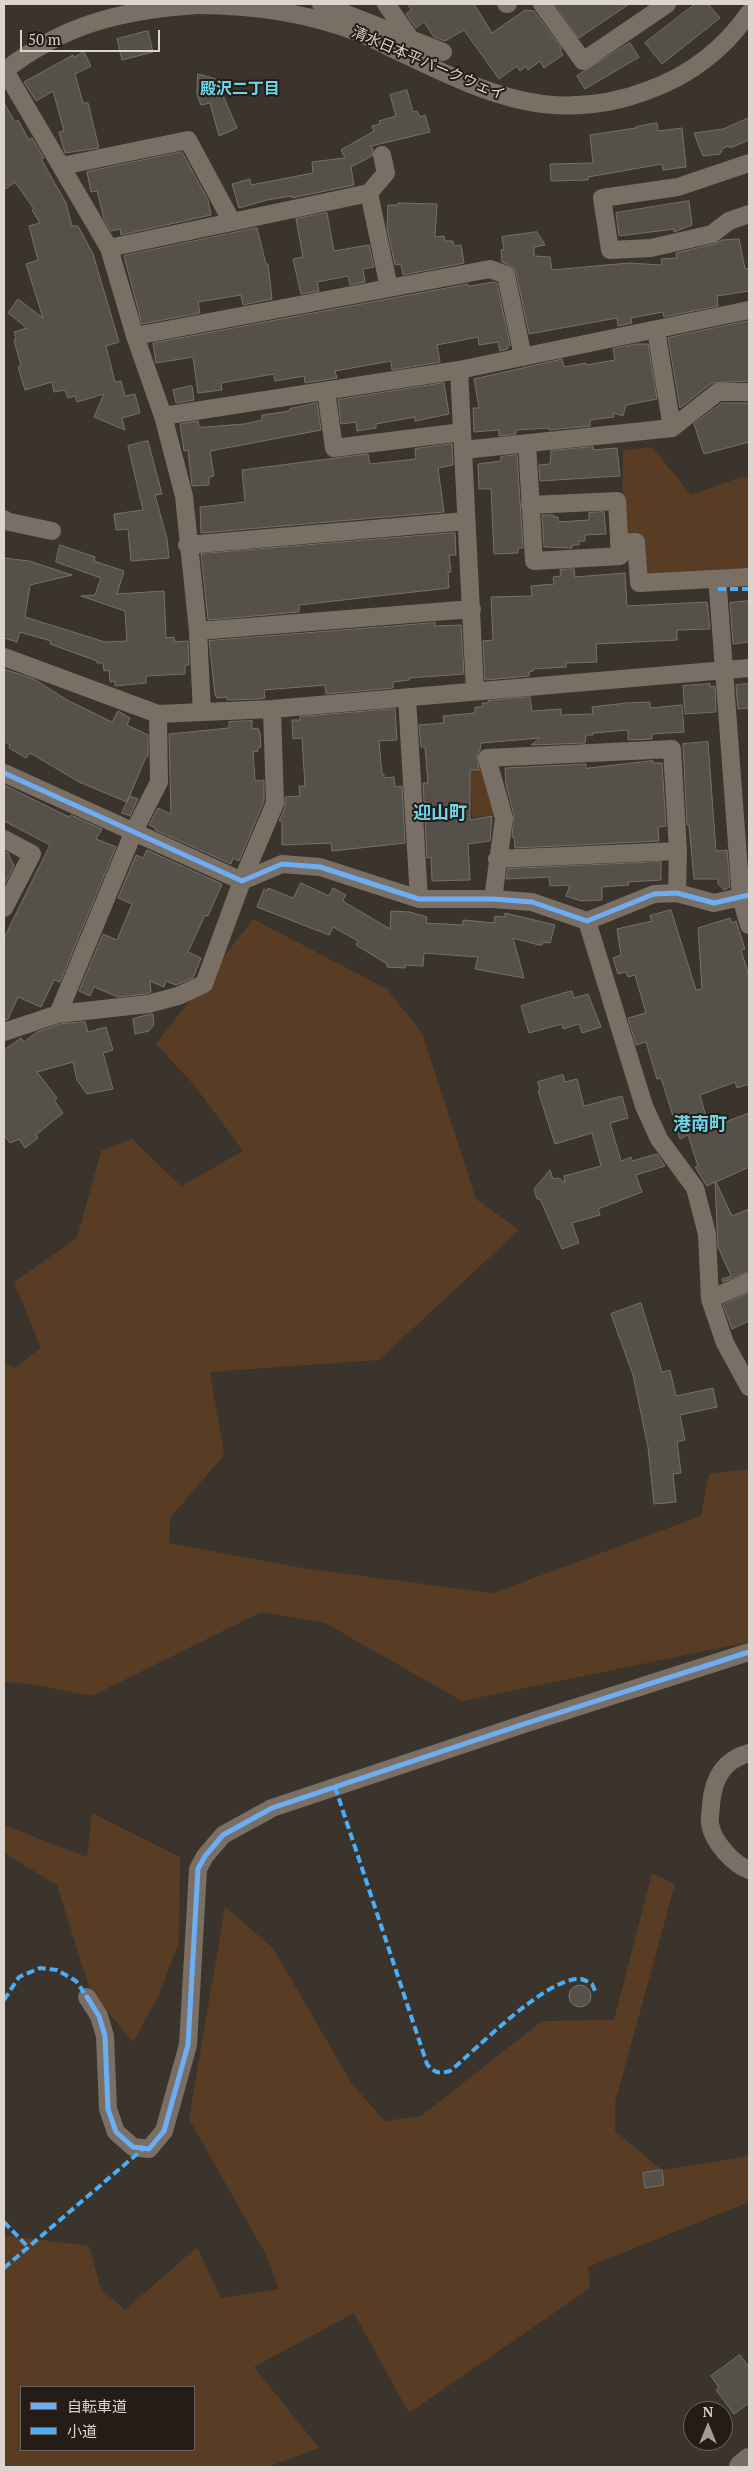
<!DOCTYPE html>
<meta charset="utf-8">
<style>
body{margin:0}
#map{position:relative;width:753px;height:2471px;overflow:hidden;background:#3b342d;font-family:"PT Serif","Noto Sans JP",serif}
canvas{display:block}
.frame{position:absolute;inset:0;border:5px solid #ddd4cd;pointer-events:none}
.legend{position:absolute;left:20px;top:2386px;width:175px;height:65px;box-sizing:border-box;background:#231c17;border:1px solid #6d6660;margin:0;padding:6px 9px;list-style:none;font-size:15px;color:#ddd4cd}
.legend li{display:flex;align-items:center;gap:10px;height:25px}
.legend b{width:25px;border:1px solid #6d6660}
.north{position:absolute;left:683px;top:2401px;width:50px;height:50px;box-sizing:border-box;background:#231c17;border:1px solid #6d6660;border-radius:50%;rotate:0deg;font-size:14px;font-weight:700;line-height:20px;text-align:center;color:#ddd4cd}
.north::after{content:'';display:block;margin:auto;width:18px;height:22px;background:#a49c95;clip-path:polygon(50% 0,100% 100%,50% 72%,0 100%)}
.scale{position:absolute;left:20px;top:30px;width:140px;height:22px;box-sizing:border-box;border:2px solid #ddd4cd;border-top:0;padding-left:6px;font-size:15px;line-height:18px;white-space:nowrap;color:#ddd4cd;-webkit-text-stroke:4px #231c17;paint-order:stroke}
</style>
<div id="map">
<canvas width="753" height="2471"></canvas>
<div class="frame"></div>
<ul class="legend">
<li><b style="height:6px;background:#6dadf4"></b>自転車道</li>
<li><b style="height:6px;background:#49aef6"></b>小道</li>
</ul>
<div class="north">N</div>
<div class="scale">50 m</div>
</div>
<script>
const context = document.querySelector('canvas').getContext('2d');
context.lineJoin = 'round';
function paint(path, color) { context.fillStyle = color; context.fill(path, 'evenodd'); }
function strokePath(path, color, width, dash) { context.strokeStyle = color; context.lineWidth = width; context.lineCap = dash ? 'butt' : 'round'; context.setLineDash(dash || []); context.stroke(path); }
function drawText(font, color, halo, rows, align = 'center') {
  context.font = font + ' "PT Serif","Noto Sans JP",serif'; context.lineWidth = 4; context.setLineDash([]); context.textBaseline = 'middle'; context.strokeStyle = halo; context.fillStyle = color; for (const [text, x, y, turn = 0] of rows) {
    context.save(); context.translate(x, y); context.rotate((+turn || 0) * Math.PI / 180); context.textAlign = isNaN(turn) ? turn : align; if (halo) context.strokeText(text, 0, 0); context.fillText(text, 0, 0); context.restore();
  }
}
paint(new Path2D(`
 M652,447L691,495L741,477H749V570L654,577C615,552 624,491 623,450Z
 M482,763L497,814L472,818L470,764Z
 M253,919L387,989L422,1033L476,1199L519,1230L379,1360L210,1372L224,1455L170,1518L169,1543L308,1569L493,1593L701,1516L709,1474L749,1469V1642L462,1701L325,1623L261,1612L92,1696L30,1684L4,1682V1362L14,1368L41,1348L14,1282L77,1238L101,1151L132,1139L181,1186L243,1151L194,1085L156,1044Z
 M92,1813L180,1857L179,1942L159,1995L133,2042L90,1990L57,1885L4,1853V1825L87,1857Z
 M652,1873L675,1884L615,2103V2131L662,2170L749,2156V2202L588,2267L590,2288L409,2413L354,2313L254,2367L319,2448L267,2467H4V2235L89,2246L101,2289L125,2310L197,2247L221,2298L279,2289L265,2253L189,2119L225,1907L273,1948L352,2084L385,2121L421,2116L542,2021L614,2020ZM21,2387H194V2450H21Z`), '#583c23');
const building = new Path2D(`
 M408,4H474L492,33L525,10L534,11L562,49L560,50L563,55L544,68L540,61L528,70L526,66L520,71L517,66L499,79L464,30L445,41L434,37L424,22L416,28L406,14L411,10Z
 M555,4H629L579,38Z
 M695,4H708L720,18L662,64L645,43Z
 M148,31L153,52L122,60L117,39Z
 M630,43L639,57L585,89L577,76Z
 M84,52L91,66L75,74L83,103H88L99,148L65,153L59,132L64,131L53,91L36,101L24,82L73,55L74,57Z
 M198,74L216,79L237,128L219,136L210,103L201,105L197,94Z
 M407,90L413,112L417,111L420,117L425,115L430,132L371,146L373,150L372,156L351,167L354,185L292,198V196L267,200L239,208L232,184L250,179L251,185L313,173L312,162L345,158L341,150L374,131L372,126L380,124L379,121L396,116L390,95Z
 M4,103L15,122L18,120L29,140L32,138L44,158L41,159L66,203L72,226H78L93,254L119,342L106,346L115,382L121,381L125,396L135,394L140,413L122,418L125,430L94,417L104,394L77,402L75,396L68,398L65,390L54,392L52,382L25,390L18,367L21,366L14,340L16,339L14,332L27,328L8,313L18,299L43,318L26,264L38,260L29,226L40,223L32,210L34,209L15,182L4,190Z
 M749,118V140L730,148L729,146L723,148L720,154L703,156L694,133L723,129Z
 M657,123L658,131L682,128L686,167L663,170L662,164L588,177V180L551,181L550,164L593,163L590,135L636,128V127Z
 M182,152L208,200L211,215L121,235L120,229L111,231L104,219L97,191L91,192L87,172Z
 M689,201L692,225L674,232V229L619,236L616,213Z
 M398,203L437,204L435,237L444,236L445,241H453L454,246L461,245L464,263L403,275L401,264L395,265L387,228L388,205H398Z
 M327,213L334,251L369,245L374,267L363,269L365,282L350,285L348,276L317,282L319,291L301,294L293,259L303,257L296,219Z
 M257,228L266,264H268L272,299L243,305L241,295L198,302L200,313L142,324L124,256Z
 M537,232L545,245L534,247V256L550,257L552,270L629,263L662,265L661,259L677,258L676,253L714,244L722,240L739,239L745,269L749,268V291L717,296L718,306L664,317L663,312L631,318L632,323L618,326L617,318L529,334L516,273L514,268L502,262L501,250L504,249L502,237Z
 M494,282L497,283L510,345L507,349L500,351L498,342L479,345L478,337L437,345L440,362L392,370L391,361L335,371L337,378L305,383L304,376L275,381L274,374L221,383L222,390L198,393L193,357L156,363L153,343L468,284V286Z
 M749,321V381L712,383L680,408L668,338Z
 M636,344H648L657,399L626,405L623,416L613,413L614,417L590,420V426L549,430V428L516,430V434L499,436V430L474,432L473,408H479L474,379L562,359L564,367L586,363V365L615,360L613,349Z
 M444,383L449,414L415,421V417L376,424V428L357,431L356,422L341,424L338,400Z
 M192,386L194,400L176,403L173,390Z
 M317,403L321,430L210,451L214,476L209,477V485L192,486L188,450L184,451L180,424L198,421L199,427H207L244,424L262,420V415L290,411V409Z
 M722,403H749V442L704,454L694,424Z
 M148,441L162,494L155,495L167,539L169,558L131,561L128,529L116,530L114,514L143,510L128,446Z
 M452,444L453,465L438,468L444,512L201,533L200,507L245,502L242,470L368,454L370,464L416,459L415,449Z
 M593,447V450L617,448L620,476L540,481L539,465L550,464L551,451Z
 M517,455L523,548H518V553L494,554L491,489H479L478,464L501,461V457Z
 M604,512L606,534L585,535V541H579V545H572V548L544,547L542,515H554V517H558V522L589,520V513Z
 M455,533L456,555H449L451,572H448L449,588L299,605V612L208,620L201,554Z
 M60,545L95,557L94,561L124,571L117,594L164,591L166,638L174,637L175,642L188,641L189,665H185V674L146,676V683L115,686V681L110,682L109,670L104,671L103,663H97V661L50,644L51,641L20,632L17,642L4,638V558L29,561L72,575L30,585L25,617L105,642L127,641L125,611L81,596L95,595L101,578L56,562Z
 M574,569L575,577L625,573L627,606L707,602L710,629L677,630V640L596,644L597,662L566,663V667L533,669V671L529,672V676L485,680L483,641L493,640L491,597L532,596L531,586L554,584L553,577L561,576L560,570Z
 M749,601V642L733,644L730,603Z
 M435,623V626L461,625L464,674L409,678V680L393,682V688L326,694L325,685L264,690L265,698L258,699L227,700V697L217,698L215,694L209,641Z
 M4,669L34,679L67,700L112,722L118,711L130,718L127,725L148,735V756L146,757L127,802L79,782L30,753L26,758L9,748L10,745L4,741Z
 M710,684V687L715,686L716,712L685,714L683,686Z
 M749,684V708L738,709L736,685Z
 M530,697L532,711L561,709V715L593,714L592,707L626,703L650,702V708L682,705L684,732L652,734V739L628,740V730L593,733V735H586L585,743L531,745L540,738L481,743L480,750L477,755L479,770H470V820L492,816L490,841L468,844L470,880L432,881L431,857L427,858L423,783H428L425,747H421L419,725L444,723L443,716L475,713V707H483L482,703H488V701Z
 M395,709L397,740L379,741L382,774H384V778L394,777L395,787L402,786L405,843L332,851L331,843L282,845V821H279L285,807V797L300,796L299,786H305L302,738L293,739L292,720H300V717Z
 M252,721V729L258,728L260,734L261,747L258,748V751L253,752L255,781L264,780V801L239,861L233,858L231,864L155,830L156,828L149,825L158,808L171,814L169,734L229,728V722Z
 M708,742L716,851L727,850L730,887L724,890L718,884V879H694L689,825H687L683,744Z
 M653,761V763H662L666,826L658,827L659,841L515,848L514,837H512L514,815L506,785L505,768L586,764V768Z
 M4,785L69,817L71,815L102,829L96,839L116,847L60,982L54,980L41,1007L18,997L8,1019L4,1021V938L50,845L4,821Z
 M130,796L138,799L130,816L122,813Z
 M147,850L222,884L208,916L205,915L188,952L201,958L193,978L176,985L166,981L164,987L150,981L151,992L146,994L118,997L94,987L90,996L79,991L103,934L117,940L132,904L118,898L136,855L143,858Z
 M4,851L8,853L14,866L4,885Z
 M661,862V880L628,882L629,885L602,887V900L581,901L566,896L570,885L550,886L549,877L506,879L508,869Z
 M301,883L329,896L333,888L346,895L343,900L346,903L390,929L391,911L410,912L427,917L426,923L463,925V920L494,923L495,916L505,917V913L555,925L550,943L543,942L542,945H539L513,938L524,978L475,969L478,957L424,953L423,966L405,965V968L387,967V964L356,945L358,941L333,927L329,935L257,907L264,889L267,891L268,888L293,898Z
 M671,910L696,990L702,989L698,928L730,918L732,923L736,921L745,949L741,950L749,976V1084L737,1088L735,1082L700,1095L708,1124L714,1123V1126L749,1113V1167L716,1182L732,1216L749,1209V1272L723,1282L722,1279L731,1276L718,1247L715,1182L707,1186L695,1167L698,1166L688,1135L680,1139L664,1087L661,1078L657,1079L646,1042L636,1045L628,1018L646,1013L635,975L628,977L626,972L618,974L613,958L621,955L617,929L652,921L650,916Z
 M572,991L574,998L588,994L601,1027L582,1033L579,1024L563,1029L562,1024L529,1033L521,1006Z
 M151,1014H153L154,1025L149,1031L135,1034L133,1019Z
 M85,1022L88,1032L106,1027L113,1050L103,1053L113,1089L87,1094L77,1080L73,1062L37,1072L57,1098L54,1100L63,1113L36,1135L38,1138L25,1148L19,1139L10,1143L4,1135V1050L21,1038L24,1042L37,1032L60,1024Z
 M563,1075L565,1082L577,1079L584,1106L622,1096L628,1118L610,1123L621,1161L631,1157L632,1161L657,1154L665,1166L636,1175L642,1192L598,1209L600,1215L572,1223L579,1243L562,1249L540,1199H537L534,1189L550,1170L553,1179L559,1178L565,1183L564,1176L601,1166L592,1133L555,1144L538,1091H540L538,1082Z
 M749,1293V1321L732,1329L723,1305Z
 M641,1303L662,1372L670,1370L676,1396L713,1388L717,1407L680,1415L685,1440L677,1442L681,1473L673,1474L676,1502L654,1504L648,1447L633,1375L611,1314Z
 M569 1996a11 11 0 1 1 22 0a11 11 0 1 1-22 0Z
 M662,2170L664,2185L645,2188L643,2173Z
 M740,2355L749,2367V2403L734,2414L716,2390L719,2388L711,2376Z`);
paint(building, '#56504a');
strokePath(building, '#77706b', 1);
strokePath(new Path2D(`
 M321,4L443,52
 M386,4L410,38
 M506,4H508
 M542,4L583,61L667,4
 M197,5C253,5 308,13 360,33C376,40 392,49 408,56C491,96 558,125 649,90C690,75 724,49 749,13
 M4,69L109,248L135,336L163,416L184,496L198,631L202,712
 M749,163L678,187L602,198L610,250L651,248L712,234L729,221L749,214
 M62,166L188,140L232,222
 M369,193L386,173L382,155
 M109,248L369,193L389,288
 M656,330L672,428
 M135,336L490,269L506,275L523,357
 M459,370L475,691
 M326,391L334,448L462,432
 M163,416L459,370L749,310
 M527,443L534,561L620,556L617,501L530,505
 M463,450L672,428L718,392H749
 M4,519L5,521L52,531
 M619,543L636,542L639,583L749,577
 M187,545L466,521
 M718,589L741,898L749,925
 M198,631L472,609
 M4,657L158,714L272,709L749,668
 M407,698L419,899
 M4,773L242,881L282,864L320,867L419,899H493L532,902L587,921L654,894L677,893L714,903L749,895
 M4,839L32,854L4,908
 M497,859L678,851
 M493,899L504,818L487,758L672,749L678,851L677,893
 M587,921L644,1106L659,1139L695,1188L707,1234L710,1299L725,1343L749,1387
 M58,1014L134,831L159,782L158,714
 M4,1032L58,1014L148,1004L178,996L204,984L242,881L275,803L272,709
 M710,1299L749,1282
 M749,1753C723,1760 713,1779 711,1805C711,1811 709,1818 710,1824C713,1842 733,1864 749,1870
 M87,1997L99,2016L105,2036L108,2109L116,2132L133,2147L149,2149L164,2131L188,2045L198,1869L205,1856L223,1835L272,1808L524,1724L749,1652`), '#7a6f65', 18);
strokePath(new Path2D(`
 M742,2467L749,2461`), '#766d64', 26);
strokePath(new Path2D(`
 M4,71C64,24 122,10 197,5`), '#7a6f65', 18);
strokePath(new Path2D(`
 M718,589H749
 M335,1787L427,2064C434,2073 439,2074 450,2071C477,2049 547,1976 581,1979C584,1980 589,1982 592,1984L596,1993
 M4,2000L19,1977L40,1968L57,1970L76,1981L87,1997
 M4,2222L29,2248
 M4,2268L144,2148`), '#49aef6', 4, [8, 4]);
strokePath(new Path2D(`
 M4,773L242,881L282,864L320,867L419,899H493L532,902L587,921L654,894L677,893L714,903L749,895
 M87,1997L99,2016L105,2036L108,2109L116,2132L133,2147L149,2149L164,2131L188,2045L198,1869L205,1856L223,1835L272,1808L524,1724L749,1652`), '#6dadf4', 5);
drawText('15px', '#ddd4cd', '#231c17', [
 ["清水日本平パークウェイ",428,64,23]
]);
drawText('bold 16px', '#6ed6ea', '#231c17', [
 ["殿沢二丁目",240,89]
]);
drawText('bold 18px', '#6ed6ea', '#231c17', [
 ["迎山町",440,814],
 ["港南町",700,1125]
]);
</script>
